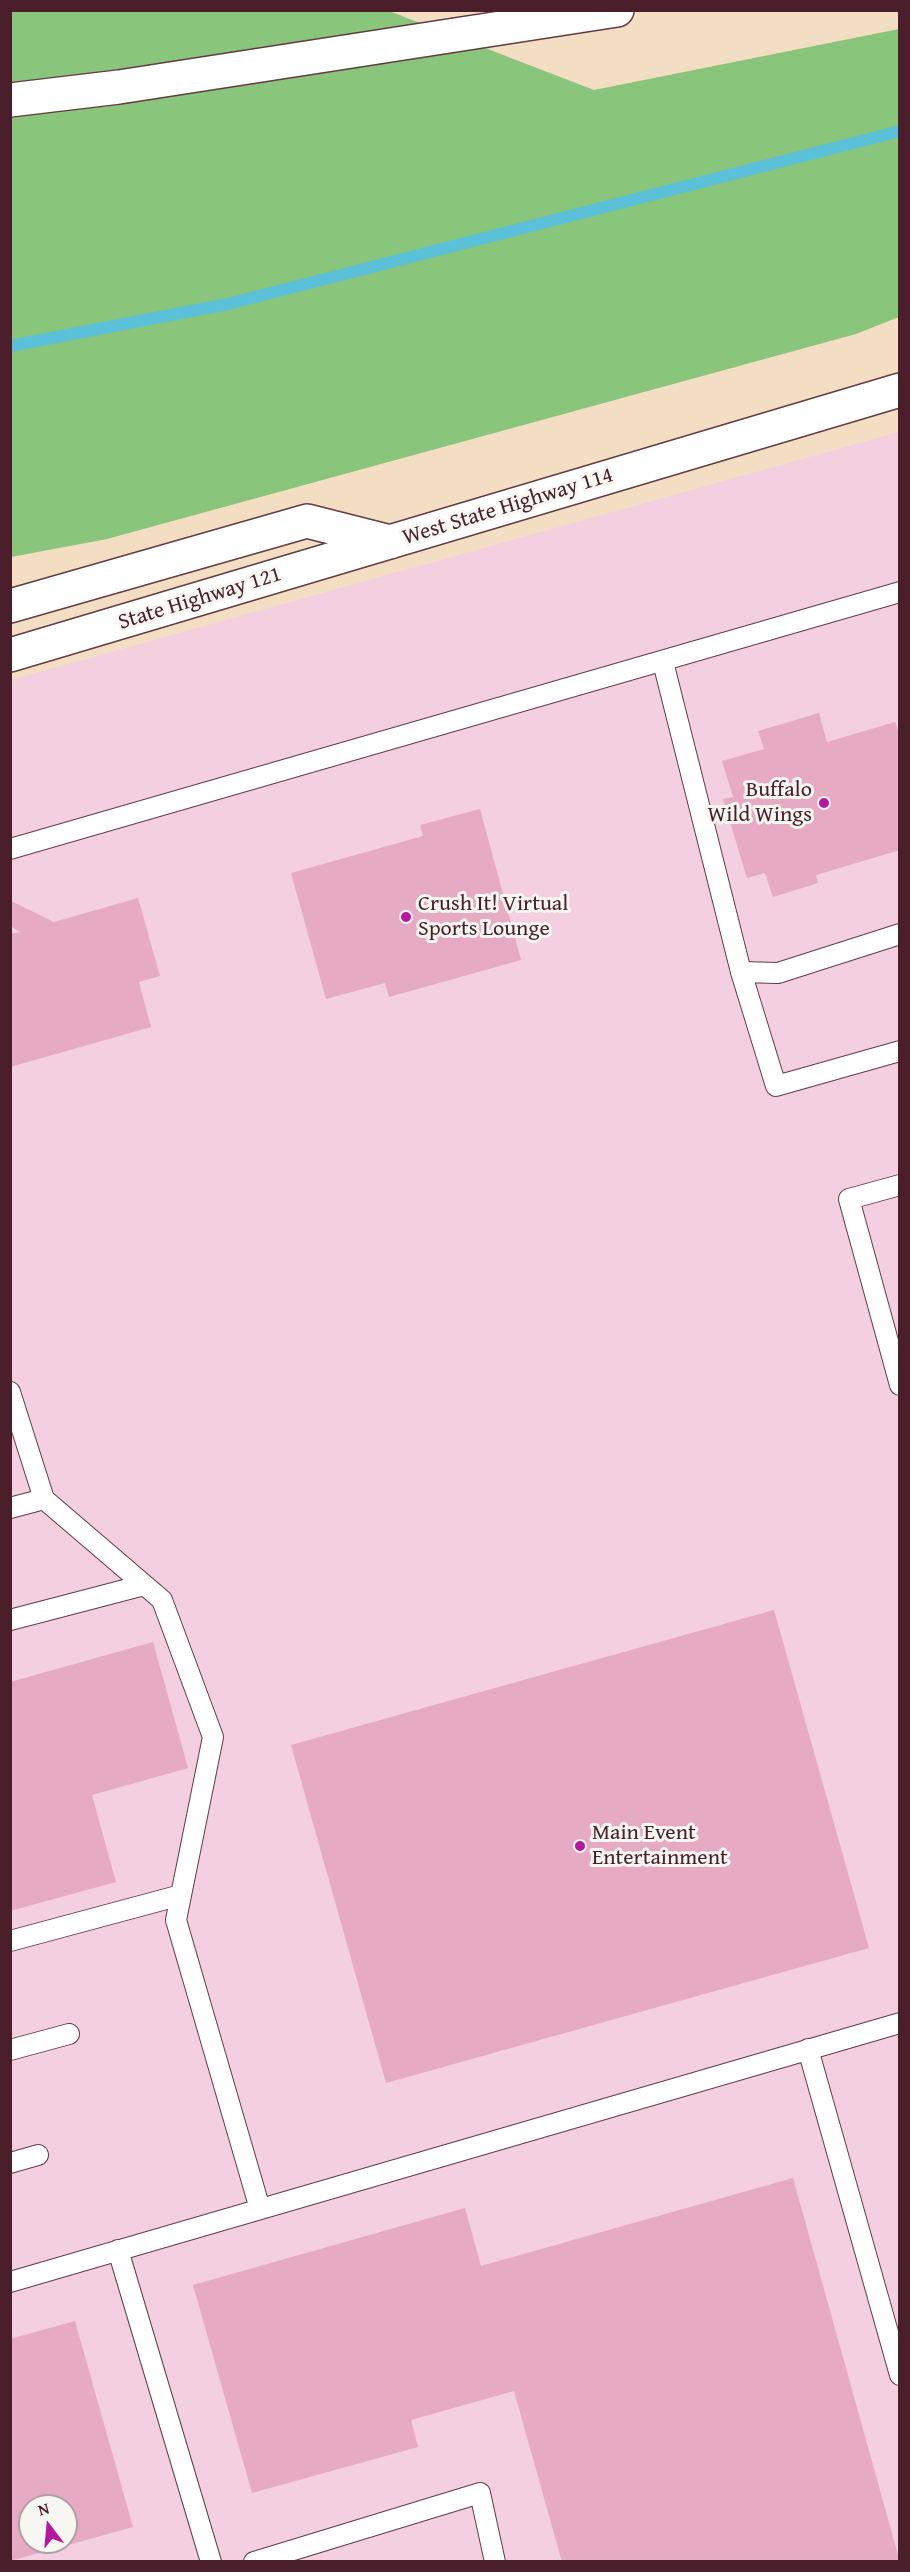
<!DOCTYPE html>
<style>
body{margin:0}
#map{position:relative;width:910px;height:2572px;overflow:hidden;background:#f3dec4;font-family:"Gentium Book Plus",serif}
canvas{display:block}
.frame{position:absolute;inset:0;border:12px solid #4a1f2b;pointer-events:none}
.north{position:absolute;left:18px;top:2494px;width:60px;height:60px;box-sizing:border-box;background:#f6f6f2;border:2px solid #b1a0a2;border-radius:50%;rotate:344deg;font-size:16px;font-weight:700;line-height:24px;text-align:center;color:#4a1f2b}
.north::after{content:'';display:block;margin:auto;width:21px;height:27px;background:#b5179e;clip-path:polygon(50% 0,100% 100%,50% 72%,0 100%)}
</style>
<div id="map">
<canvas width="910" height="2572"></canvas>
<div class="frame"></div>
<div class="north">N</div>
</div>
<script>
const context = document.querySelector('canvas').getContext('2d');
context.lineJoin = 'round';
function paint(path, color) { context.fillStyle = color; context.fill(path, 'evenodd'); }
function strokePath(path, color, width, dash) { context.strokeStyle = color; context.lineWidth = width; context.lineCap = dash ? 'butt' : 'round'; context.setLineDash(dash || []); context.stroke(path); }
function drawText(font, color, halo, rows, align = 'center') {
  context.font = font + ' "Gentium Book Plus",serif'; context.lineWidth = 6; context.setLineDash([]); context.textBaseline = 'middle'; context.strokeStyle = halo; context.fillStyle = color; for (const [text, x, y, turn = 0] of rows) {
    context.save(); context.translate(x, y); context.rotate((+turn || 0) * Math.PI / 180); context.textAlign = isNaN(turn) ? turn : align; if (halo) context.strokeText(text, 0, 0); context.fillText(text, 0, 0); context.restore();
  }
}
paint(new Path2D(`
 M899,432V2561L11,2562V680ZM30,2506H66V2542H30Z`), '#f3cfdf');
paint(new Path2D(`
 M11,11H389L594,90L899,29V317L856,334L107,539L11,557Z`), '#89c57a');
strokePath(new Path2D(`
 M10,346L228,304L900,131`), '#5bc1d9', 12);
paint(new Path2D(`
 M819,713L827,742L895,722L900,736V850L816,875L818,883L773,897L765,873L747,878L723,799L733,797L722,761L764,749L758,731Z
 M480,809L521,960L389,997L385,983L326,999L291,873L423,836L420,825Z
 M138,898L160,976L139,982L151,1027L10,1067V934L21,932L10,926L11,901L54,922Z
 M774,1610L869,1948L386,2083L291,1745Z
 M153,1642L188,1768L92,1795L116,1882L10,1911V1682Z
 M793,2178L900,2562H562L514,2391L411,2420L418,2447L252,2493L193,2285L465,2208L481,2266Z
 M75,2321L133,2527L10,2561V2339ZM30,2506H66V2542H30Z`), '#e6aac3');
const service = new Path2D(`
 M663,662L741,972L778,973L900,934
 M10,849L900,592
 M741,972L776,1086L900,1051
 M900,1185L849,1199L900,1385
 M10,1392L44,1499L162,1600L213,1737L176,1920L260,2209
 M10,1508L44,1499
 M10,1620L144,1585
 M10,1941L181,1895
 M808,2049L900,2375
 M10,2050L69,2034
 M10,2163L38,2155
 M118,2250L211,2562
 M10,2282L900,2023
 M254,2562L480,2493L495,2562`);
const secondary = new Path2D(`
 M10,606L307,521L390,542
 M10,655L900,390`);
const motorway = new Path2D(`
 M10,100L119,87L617,10`);
strokePath(service, '#633c42', 22);
strokePath(secondary, '#633c42', 36);
strokePath(motorway, '#633c42', 36);
strokePath(service, '#fff', 20);
strokePath(secondary, '#fff', 33);
strokePath(motorway, '#fff', 33);
for (const [x, y, r, color] of [
 [824,803,6,"#b5179e"],
 [406,917,6,"#b5179e"],
 [580,1846,6,"#b5179e"]
]) { const dot = new Path2D(); dot.arc(x, y, r, 0, 2 * Math.PI); context.fillStyle = color; context.fill(dot); strokePath(dot, '#f6f6f2', 2); }
drawText('22px', '#4a1f2b', '#f6f6f2', [
 ["West State Highway 114",508,507,-17],
 ["State Highway 121",200,599,-17]
]);
drawText('22px', '#4a1f2b', '#f6f6f2', [
 ["Buffalo",812,790,"right"],
 ["Wild Wings",812,815,"right"],
 ["Crush It! Virtual",418,904],
 ["Sports Lounge",418,929],
 ["Main Event",592,1833],
 ["Entertainment",592,1858]
], 'left');
</script>
